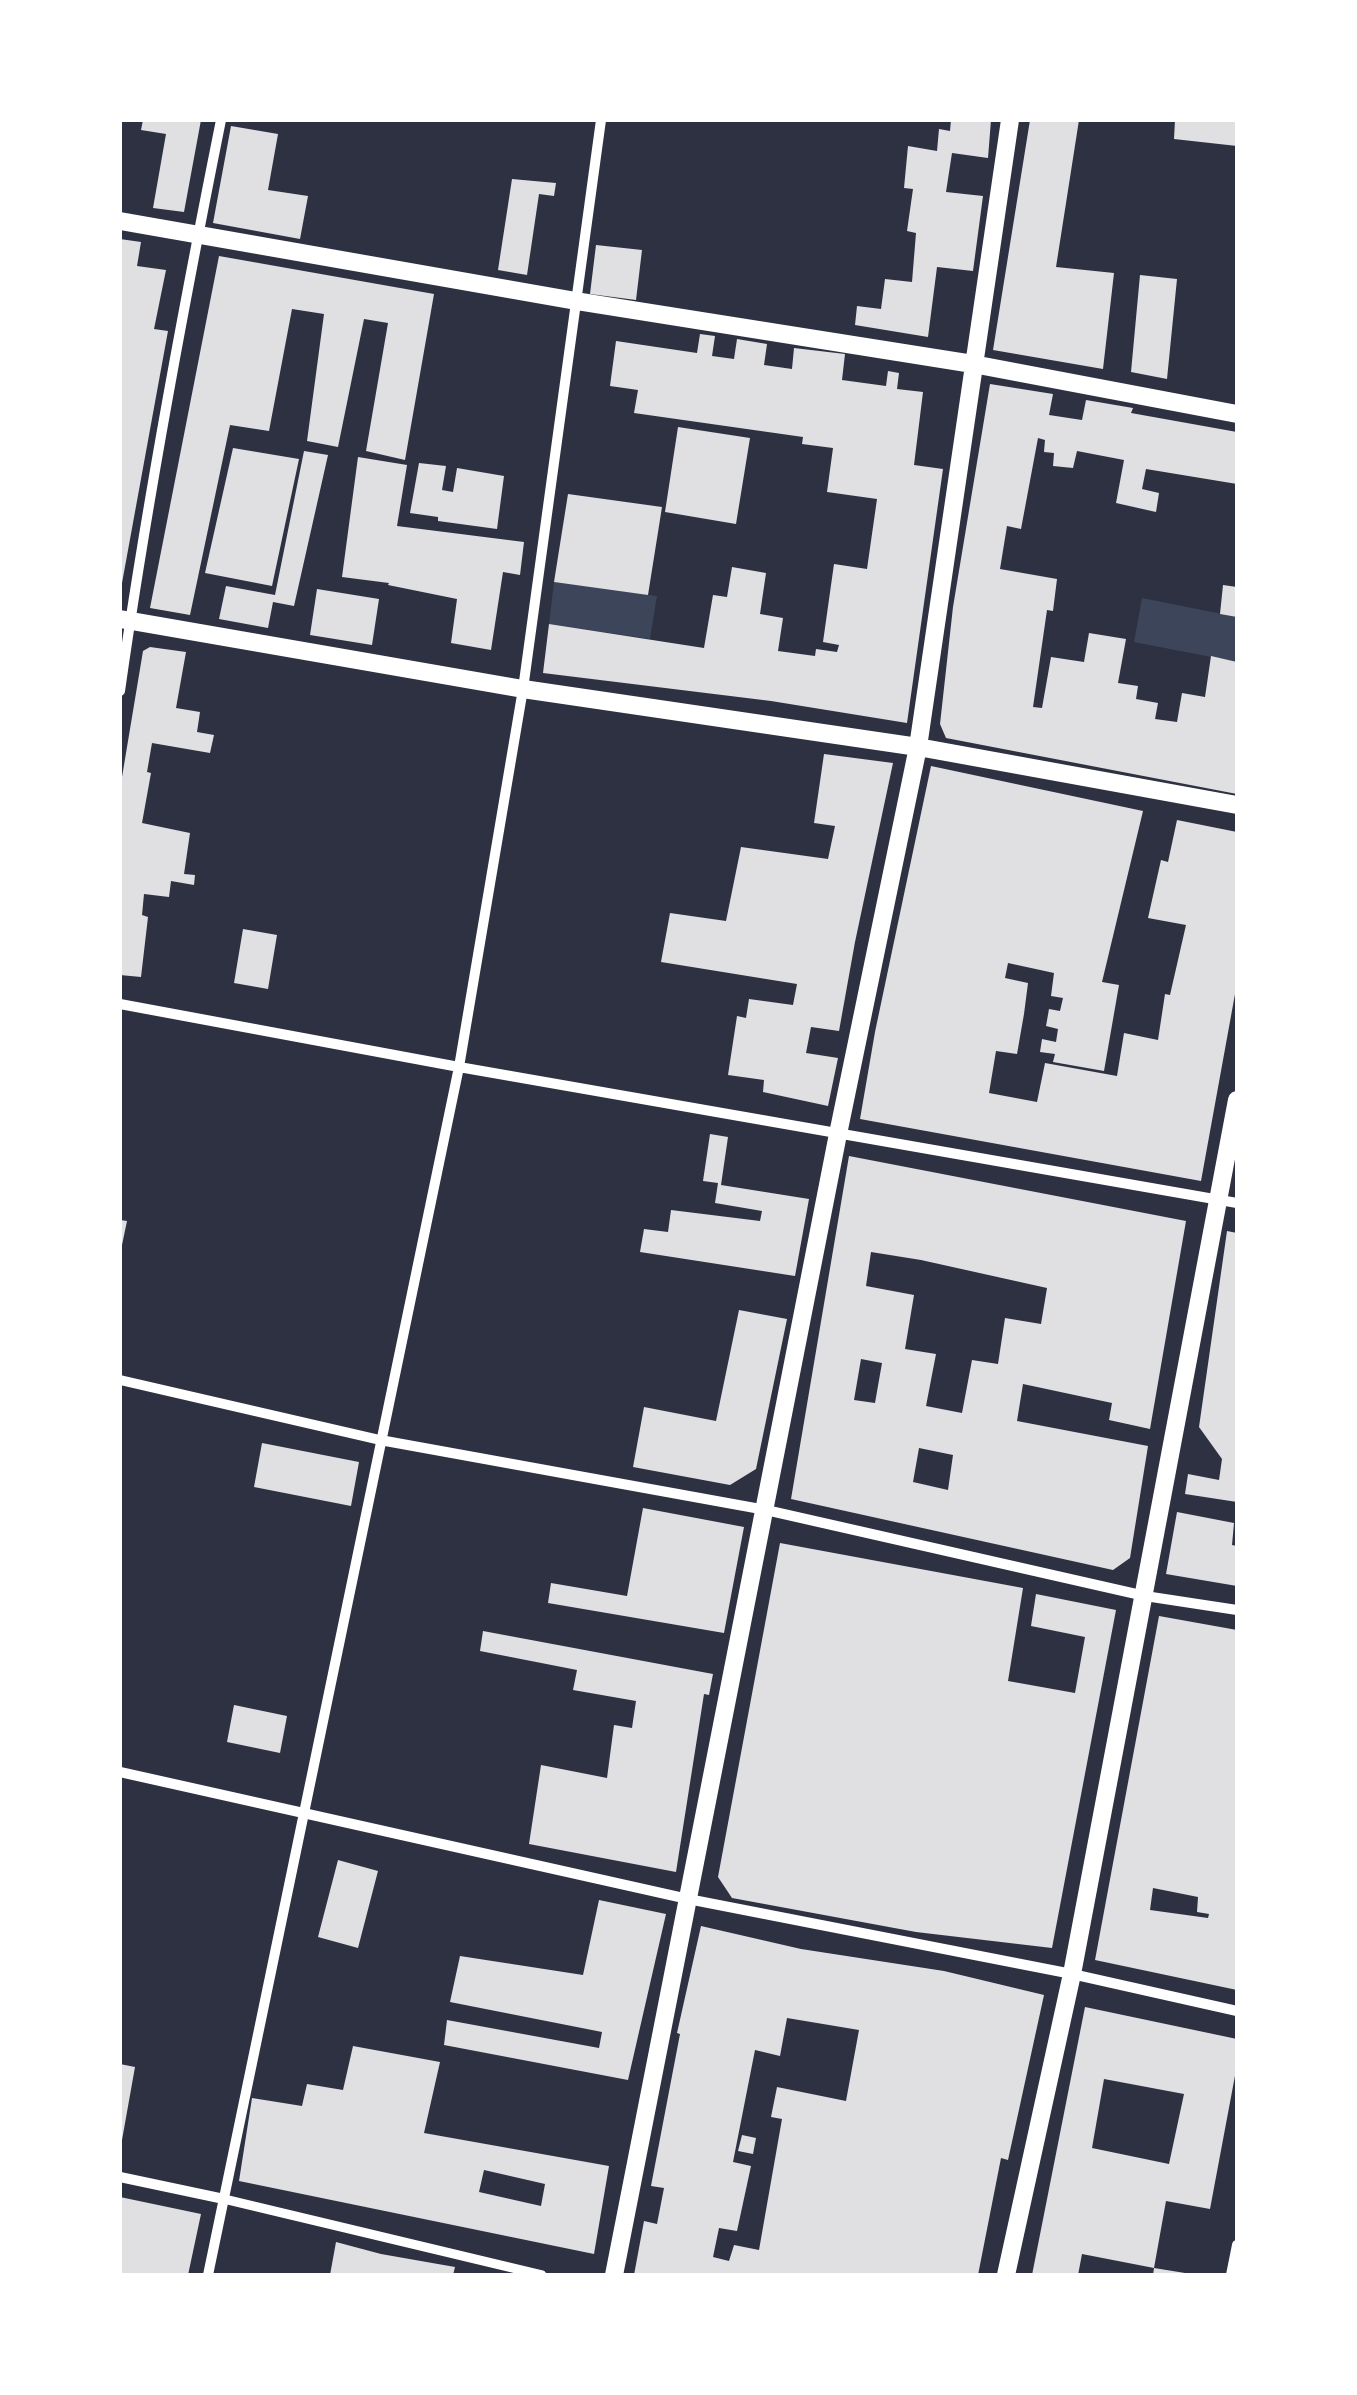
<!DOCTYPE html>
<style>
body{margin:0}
#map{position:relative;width:1357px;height:2395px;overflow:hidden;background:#2d3142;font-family:"Zilla Slab",serif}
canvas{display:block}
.frame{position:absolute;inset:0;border:122px solid #fff;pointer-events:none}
</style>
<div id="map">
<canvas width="1357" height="2395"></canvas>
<div class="frame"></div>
</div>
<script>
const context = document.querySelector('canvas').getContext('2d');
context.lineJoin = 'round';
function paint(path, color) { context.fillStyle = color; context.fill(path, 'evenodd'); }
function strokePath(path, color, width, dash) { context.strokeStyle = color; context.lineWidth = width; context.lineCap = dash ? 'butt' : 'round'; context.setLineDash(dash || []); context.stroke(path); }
paint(new Path2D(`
 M554,582L657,596L650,639L549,624Z
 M1142,598L1237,617V662L1134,642Z`), '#3c4559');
paint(new Path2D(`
 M143,120H201L184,212L153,208L166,134L141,130Z
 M951,120H991L988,158L952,153L946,192L983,196L973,271L937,267L928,337L855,325L857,306L881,309L885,279L912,282L916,233L907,231L913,189L904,188L908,146L937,151L939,129L950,131Z
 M1030,120H1079L1056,267L1114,273L1103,369L993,350Z
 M1175,120H1237V146L1174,139Z
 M231,126L278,134L268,190L308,196L300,239L213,223Z
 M512,179L556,183L554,196L539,194L527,275L498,270Z
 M120,239L141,242L137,266L166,270L154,329L168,331L122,583L120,582Z
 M596,245L642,250L636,300L590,294Z
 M219,256L434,294L405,460L366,451L388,323L364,319L338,447L307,441L324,314L292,309L269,431L230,425L190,615L150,608Z
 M1140,275L1177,279L1167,379L1131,372Z
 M700,334L715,336L712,356L734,359L737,339L767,344L764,365L792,369L794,348L845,354L842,380L886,386L888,371L899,373L897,389L923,392L914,465L943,469L907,723L771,701L543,673L549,624L704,648L713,595L727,597L732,567L766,573L760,614L783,618L778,651L815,656L816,649L837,652L839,645L823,642L834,564L867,569L877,499L827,492L833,448L802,444L803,437L634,413L638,390L610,386L616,341L697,353Z
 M990,384L1053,394L1049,415L1082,420L1086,400L1133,408L1131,413L1237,432V484L1146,469L1142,489L1159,493L1156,512L1116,503L1124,460L1077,451L1073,468L1053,466L1054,453L1044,452L1045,440L1038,438L1021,529L1007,526L1000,569L1057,579L1053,611L1047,610L1033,707L1042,708L1051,657L1084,662L1089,633L1126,639L1118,683L1138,686L1136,699L1158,703L1155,719L1177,722L1182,693L1205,697L1211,656L1237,662V794L946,738L940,724L953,607Z
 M678,427L750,438L736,524L665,512Z
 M233,448L299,459L272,586L205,573Z
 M304,451L328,455L294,606L273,602L268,628L219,619L226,586L275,595Z
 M358,457L407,465L397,526L524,542L520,575L503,572L491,650L451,643L457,599L388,585L389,583L342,577Z
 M419,463L446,466L442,490L453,492L457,468L504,476L497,529L438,521V517L410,513Z
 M568,494L662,507L648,595L554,582Z
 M1223,585L1237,587V617L1220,614Z
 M317,589L379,599L372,645L310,635Z
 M150,647L186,652L176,708L200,712L197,732L214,735L210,753L152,743L147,772L151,773L142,823L190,833L184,874L195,875L194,885L171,881L169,897L144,894L142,915L148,917L141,977L120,975V789L143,651Z
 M824,754L893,763L855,942L839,1031L811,1027L806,1053L838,1058L828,1106L763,1092L764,1080L728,1075L737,1016L746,1018L749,999L793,1005L797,984L661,962L670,913L726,921L741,847L828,859L835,826L814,823Z
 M931,766L1143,811L1102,982L1119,985L1104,1071L1053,1062L1055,1054L1040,1052L1042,1039L1056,1042L1058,1029L1046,1026L1049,1009L1060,1011L1063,998L1051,996L1054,973L1008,963L1005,978L1028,983L1024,1014L1017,1054L996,1051L989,1093L1037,1102L1045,1063L1117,1076L1124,1033L1158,1040L1165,994L1170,995L1186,925L1148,918L1161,860L1168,862L1177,820L1237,832V983L1201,1181L860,1119L875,1032Z
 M243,929L277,935L268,989L234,983Z
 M710,1134L728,1137L721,1185L809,1199L795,1276L640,1252L644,1229L668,1232L671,1210L760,1221L762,1211L715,1203L718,1183L703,1181Z
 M849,1156L1186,1221L1150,1429L1109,1420L1112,1403L1023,1384L1017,1421L1148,1446L1130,1558L1113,1570L791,1499ZM871,1252L921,1260L1047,1288L1041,1324L1005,1318L998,1364L972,1360L962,1413L926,1406L936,1354L905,1349L914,1295L866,1286ZM861,1359L882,1363L875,1403L854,1400ZM919,1448L953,1455L948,1490L913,1482Z
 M120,1220L127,1221L122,1245L120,1244Z
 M1227,1231L1237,1233V1502L1185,1494L1188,1474L1219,1480L1222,1459L1199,1427Z
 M739,1310L787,1319L756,1469L730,1485L633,1467L644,1407L716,1421Z
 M262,1443L359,1462L351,1506L254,1487Z
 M643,1508L744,1527L724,1633L548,1603L551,1583L627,1596Z
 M1177,1512L1234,1523L1232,1545L1237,1546V1586L1166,1574Z
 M780,1543L1023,1588L1008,1681L1075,1693L1085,1637L1031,1626L1036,1594L1116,1610L1052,1948L916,1932L732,1898L718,1877Z
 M1159,1616L1237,1630V1990L1095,1960ZM1153,1888L1198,1897L1197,1912L1209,1914L1208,1918L1150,1910Z
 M483,1631L713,1674L709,1695L704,1694L676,1872L529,1844L541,1765L607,1778L614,1725L632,1728L636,1701L573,1690L577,1670L480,1651Z
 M234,1705L287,1716L280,1753L227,1742Z
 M338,1860L378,1871L358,1948L318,1937Z
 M599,1900L666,1914L628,2080L444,2045L447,2020L599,2048L602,2032L450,2002L460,1956L583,1975Z
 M701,1926L801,1949L944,1971L1044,1995L1008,2160L1001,2158L978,2275H634L644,2221L657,2224L664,2188L651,2186L680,2034L677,2033ZM787,2018L859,2030L846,2101L777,2087L771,2117L782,2119L759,2250L734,2245L729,2261L713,2257L719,2228L737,2231L751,2166L733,2162L755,2050L780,2056Z
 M1085,2007L1237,2039V2065L1210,2209L1166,2201L1154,2268L1082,2254L1078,2275H1032ZM1104,2079L1184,2094L1169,2164L1092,2148Z
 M353,2046L440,2062L424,2133L609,2166L594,2254L239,2181L252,2098L302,2106L307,2084L343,2090ZM484,2170L545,2184L541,2206L479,2192Z
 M120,2064L135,2067L122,2140L120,2139Z
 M742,2135L756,2138L753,2154L738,2151Z
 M120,2197L201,2214L188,2275H120Z
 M336,2242L381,2254L455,2267L453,2275H330Z
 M1154,2268L1185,2273V2275H1153Z`), '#e0e0e3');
strokePath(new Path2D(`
 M224,2199L542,2275`), '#fff', 9);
strokePath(new Path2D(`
 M120,691C147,500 183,309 221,120
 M120,1004L459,1067L1237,1203
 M120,1380L380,1440L766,1510L1145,1596L1237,1610
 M120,1772L688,1899L1072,1974L1237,2011
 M120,2177L224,2199
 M208,2275L459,1067L523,689L601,120
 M1231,2275L1237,2245`), '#fff', 10);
strokePath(new Path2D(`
 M120,221L576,301L973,364L1237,414
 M120,619L523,689L918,747L1237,805
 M614,2275L838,1134L918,747L1010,120
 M1006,2275L1072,1974L1237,1100`), '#fff', 18);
</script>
